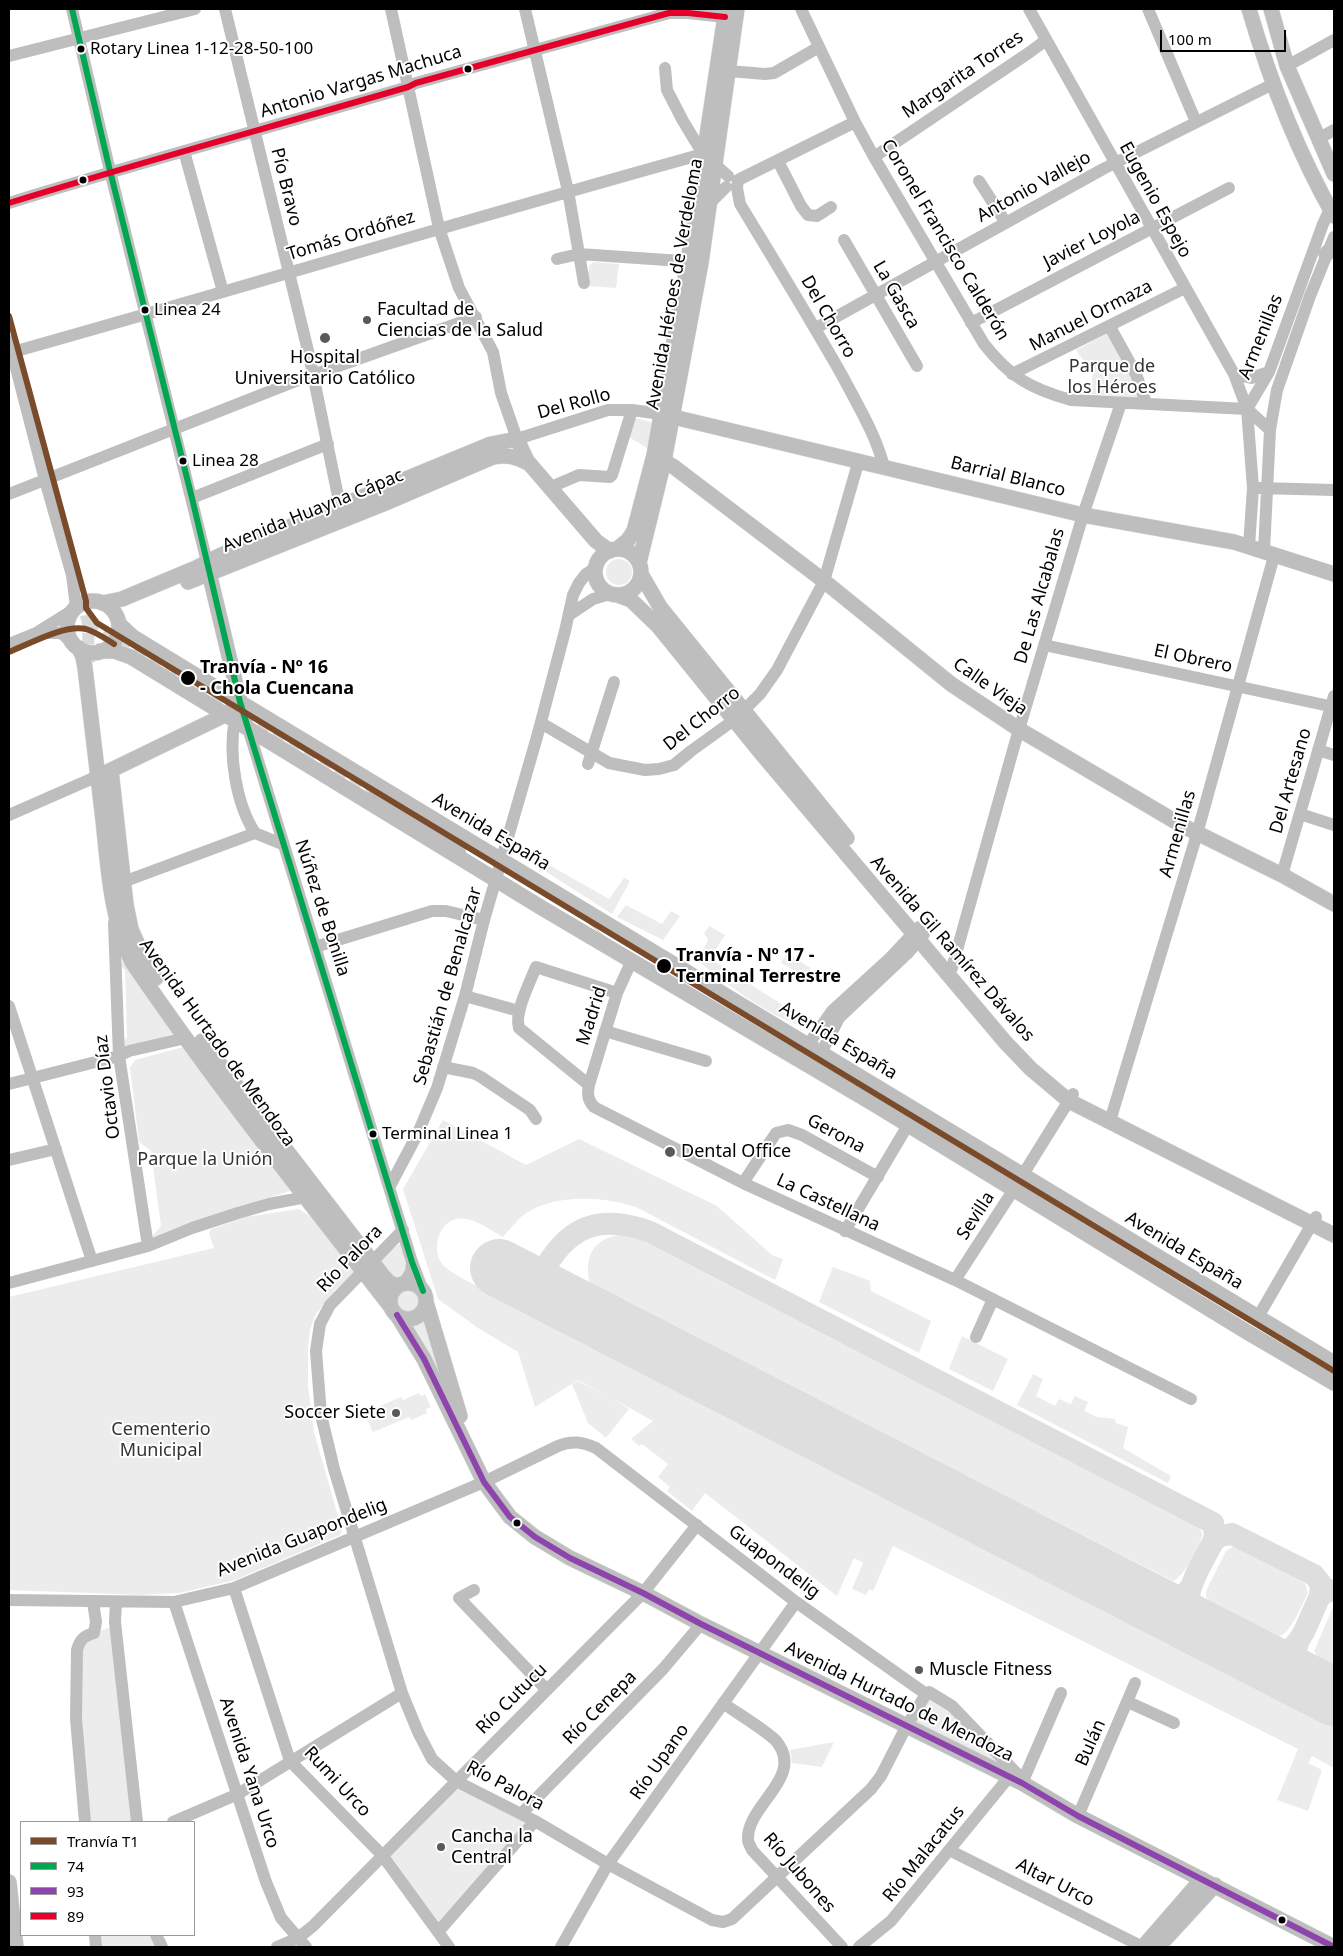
<!DOCTYPE html>
<meta charset="utf-8">
<style>
body{margin:0}
#map{position:relative;width:1343px;height:1956px;overflow:hidden;background:#fff;font-family:"Noto Sans",sans-serif}
canvas{display:block}
.frame{position:absolute;inset:0;border:10px solid #000;pointer-events:none}
.legend{position:absolute;left:20px;top:1821px;width:175px;height:115px;box-sizing:border-box;background:#fff;border:1px solid #999;margin:0;padding:6px 9px;list-style:none;font-size:15px;color:#000}
.legend li{display:flex;align-items:center;gap:10px;height:25px}
.legend b{width:25px;border:1px solid #999}
.scale{position:absolute;left:1160px;top:30px;width:126px;height:22px;box-sizing:border-box;border:2px solid #000;border-top:0;padding-left:6px;font-size:15px;line-height:18px;white-space:nowrap;color:#000;-webkit-text-stroke:4px #fff;paint-order:stroke}
</style>
<div id="map">
<canvas width="1343" height="1956"></canvas>
<div class="frame"></div>
<ul class="legend">
<li><b style="height:6px;background:#7a4b2a"></b>Tranvía T1</li>
<li><b style="height:6px;background:#00a651"></b>74</li>
<li><b style="height:6px;background:#8e44ad"></b>93</li>
<li><b style="height:6px;background:#e4002b"></b>89</li>
</ul>
<div class="scale">100 m</div>
</div>
<script>
const context = document.querySelector('canvas').getContext('2d');
context.lineJoin = 'round';
function paint(path, color) { context.fillStyle = color; context.fill(path, 'evenodd'); }
function strokePath(path, color, width, dash) { context.strokeStyle = color; context.lineWidth = width; context.lineCap = dash ? 'butt' : 'round'; context.setLineDash(dash || []); context.stroke(path); }
function drawText(font, color, halo, rows, align = 'center') {
  context.font = font + ' "Noto Sans",sans-serif'; context.lineWidth = 4; context.setLineDash([]); context.textBaseline = 'middle'; context.strokeStyle = halo; context.fillStyle = color; for (const [text, x, y, turn = 0] of rows) {
    context.save(); context.translate(x, y); context.rotate((+turn || 0) * Math.PI / 180); context.textAlign = isNaN(turn) ? turn : align; if (halo) context.strokeText(text, 0, 0); context.fillText(text, 0, 0); context.restore();
  }
}
paint(new Path2D(`
 M593,262L619,264L616,288L587,286L589,266Z
 M1108,333L1134,377L1138,398L1091,394L1093,367H1088L1076,350Z
 M632,417L654,423L647,448L629,437Z
 M606 572a13 13 0 1 1 26 0a13 13 0 1 1-26 0Z
 M519,848L609,899L624,878L630,881L612,914L520,855Z
 M626,905L662,924L671,911L680,916L663,940L617,917Z
 M709,926L725,935L710,958L804,1019L801,1026C762,1012 730,986 698,961C701,952 706,947 708,939L704,933Z
 M787,953L811,968L805,976L781,963Z
 M124,960L175,1034L126,1049L123,1042L127,1037L125,970L121,967V963Z
 M187,1046L293,1190L191,1222L151,1238L161,1226L151,1151L139,1142L130,1067L135,1060Z
 M443,1120L526,1165L579,1139L717,1206L772,1255L783,1259L775,1280L636,1207C603,1196 550,1193 521,1217C515,1223 509,1230 503,1237C490,1230 472,1216 457,1219C438,1222 430,1252 444,1266C453,1275 469,1281 480,1288L1334,1725V1768L1312,1756L1308,1763L1322,1770L1308,1811L1277,1800L1298,1749L893,1546L873,1591L869,1589L866,1595L852,1589L863,1563L854,1558L837,1596L705,1493L692,1511L667,1491L670,1487L658,1477L668,1464L642,1444L639,1446L631,1439L653,1421L613,1399L629,1409L606,1438L588,1423L572,1384L578,1381L607,1396L578,1380L535,1407L518,1352L478,1328L438,1299L403,1189Z
 M299,1209L314,1219L354,1273L334,1291L316,1314L310,1329L308,1348V1386L314,1432L342,1530L340,1535L235,1580L180,1593L139,1595L9,1590V1297L214,1248L209,1234L211,1229L246,1217Z
 M622,1235L639,1239L1198,1527C1201,1530 1201,1529 1202,1534C1202,1544 1183,1578 1173,1581L599,1289L590,1283C583,1257 594,1237 622,1235Z
 M399,1244H402L408,1272L397,1280L379,1261Z
 M833,1267L870,1281L871,1291L931,1321L919,1353L819,1302Z
 M395 1301a14 14 0 1 1 28 0a14 14 0 1 1-28 0Z
 M426,1315L461,1430L407,1324Z
 M962,1336L1008,1359L993,1391L949,1369Z
 M1033,1374L1043,1379L1036,1396L1055,1406L1059,1399L1071,1404L1075,1396L1088,1402L1084,1411L1097,1417L1115,1419L1116,1423L1128,1427L1123,1448L1171,1476L1168,1483L1017,1405Z
 M419,1393L421,1396L425,1394L431,1407L426,1409L427,1413L411,1420L409,1417L373,1432L364,1413L401,1397L403,1400Z
 M1232,1547H1237L1305,1583L1308,1593C1301,1606 1293,1630 1279,1637L1213,1604L1206,1597V1591L1226,1551Z
 M1334,1605V1669L1320,1661L1314,1651Z
 M111,1627L136,1822H87L79,1719L83,1643L95,1633Z
 M930,1695L968,1723L1022,1780L911,1727Z
 M834,1742L822,1767L792,1763L790,1750Z
 M453,1785L531,1824L439,1928L385,1855Z
 M97,1935H155L161,1947H99Z`), '#ececec');
strokePath(new Path2D(`
 M535,1287C560,1233 591,1210 650,1232L1213,1523L1215,1535L1213,1542L1220,1536L1232,1534L1314,1575L1321,1584L1320,1596L1326,1592L1334,1590
 M1142,1598C1161,1602 1177,1606 1190,1588
 M1211,1634C1203,1628 1194,1621 1190,1611C1183,1591 1204,1560 1213,1542
 M1298,1642C1291,1667 1305,1679 1325,1692
 M1251,1654C1300,1663 1302,1633 1320,1596`), '#dedede', 22);
strokePath(new Path2D(`
 M499,1268L1334,1697`), '#dedede', 58);
strokePath(new Path2D(`
 M77,580L88,623L89,668
 M88,623L374,795`), '#d9d9d9', 12, [12, 6]);
const major = new Path2D(`
 M1249,9C1270,81 1297,151 1334,216
 M1271,9L1287,66L1334,174
 M1326,254L1334,247
 M661,414L1083,515L1234,542L1334,574
 M522,455L596,541L610,551
 M654,455L674,467L824,581L951,684L1020,730L1183,826L1282,875L1334,904
 M617,549L628,540L634,531L654,455L688,261L726,9
 M595 572a23 23 0 1 1 46 0a23 23 0 1 1-46 0Z
 M639,563L664,461L701,263L737,9
 M641,574L660,607L847,838
 M188,582L388,502L493,457C506,455 516,456 528,463
 M617,595L631,600L658,626L761,753L1006,1043L1031,1069L1069,1101L1334,1235
 M67 627a26 26 0 1 1 52 0a26 26 0 1 1-52 0Z
 M102,603L122,599L196,568L219,556L491,444L517,439L528,463
 M119,624L133,637L228,695L1334,1363
 M79,648L83,657L85,668C91,719 97,770 103,820C108,867 111,921 132,962C213,1081 303,1194 391,1307
 M100,651H114L131,657L542,908L874,1104L1247,1332L1334,1383
 M111,770L126,904L131,929L146,963L156,978
 M103,774L227,714L240,702L207,564
 M202,1041L384,1277L390,1283L398,1286
 M390 1301a18 18 0 1 1 36 0a18 18 0 1 1-36 0Z
 M426,1302L460,1416
 M397,1315L424,1359L484,1482L510,1517L535,1537L570,1558L643,1593L701,1624L1022,1783L1078,1816L1334,1947
 M9,1882L16,1947
 M1143,1947L1202,1879
 M1158,1947L1215,1885`);
strokePath(major, '#dbdbdb', 16);
strokePath(new Path2D(`
 M72,9L110,171L207,562
 M225,9L309,355L340,506L344,515
 M391,9L439,228L459,288L493,352L501,393L517,439L608,410H632L661,414
 M525,9L568,191L579,254L696,262
 M801,9L855,122L874,157L984,344C1010,377 1031,389 1071,400L1247,409
 M1029,9L1234,374L1247,409L1270,430
 M1148,9L1196,122
 M9,56L195,9
 M1287,66L1334,40
 M665,68L667,90L683,121L703,154L728,176
 M729,71L765,74L774,73L819,47
 M1318,139L1334,130
 M184,151L223,292
 M874,157L1030,52L1046,40
 M778,161L801,206L808,215L817,216L831,207
 M738,180L737,188L740,204C775,262 810,319 843,377C858,406 876,435 884,467
 M738,180L855,122
 M979,181L1006,223
 M9,203C141,162 275,126 408,87L416,83L669,13H688L725,17
 M709,204L726,187
 M844,240L917,366
 M557,259L579,254L584,283
 M971,323L1229,188
 M1110,327L1136,374L1146,403
 M816,328L1103,169L1273,84
 M9,341L45,480L72,575L76,607
 M9,353C241,288 471,218 703,154
 M1012,374L1185,288
 M1234,374L1251,378L1269,372
 M551,487L579,475L610,477L612,475L632,410
 M1259,488L1334,490
 M9,494L296,381L476,317
 M192,498L328,444
 M1249,546L1253,488L1247,409L1269,372L1323,224L1330,209L1334,206
 M1264,551L1270,430L1277,390L1310,296L1334,237
 M569,615L593,599L610,594
 M39,633H61L74,644
 M9,644L36,633L73,610
 M1044,645L1334,707
 M240,702L412,1262L423,1291
 M235,720C228,753 236,804 255,833L282,844
 M541,723L609,763L645,770L659,769L674,765L691,751L734,720L760,694L777,670L824,581L859,460
 M1318,750L1334,755
 M588,764L614,682
 M374,795L438,834L460,852
 M1300,814L1334,825
 M9,815L98,776
 M1282,875L1334,696
 M123,882L255,833
 M114,923L119,1056L148,1246
 M315,947L432,911H446L484,920
 M632,960L617,993L589,1085C587,1095 588,1100 594,1107L743,1183L955,1280L1191,1399
 M947,973L952,968L1015,743L1083,515L1121,403
 M465,996L519,1011
 M9,1006L92,1261
 M605,1031L706,1061
 M808,1045L832,1011L889,959L919,927
 M821,1053L839,1018L907,954L924,934
 M443,1067L473,1073L481,1077L530,1110L536,1119
 M9,1084L119,1056L129,1051L186,1038
 M589,1085L519,1028C514,1013 530,982 536,967L617,993
 M1110,1121L1197,834L1274,556
 M9,1160L56,1149
 M743,1183L776,1133L788,1130L802,1135L878,1177
 M390,1186L418,1133L437,1088L465,996L484,920L537,737L565,631L573,595L579,583L586,574L596,568
 M403,1230L330,1305L320,1324L316,1351L321,1415L334,1469L402,1693L418,1732L432,1759L456,1781L535,1821L608,1864L712,1920L723,1922L732,1919L871,1789L881,1776L906,1727L926,1694
 M845,1231L908,1125
 M955,1280L1014,1189L1073,1094
 M9,1283L148,1246L192,1228L238,1213L269,1204L306,1197
 M404,1283L411,1272L412,1262
 M1258,1317L1316,1217
 M976,1337L993,1299
 M234,1588L290,1761L382,1855L449,1947
 M474,1590L459,1598L546,1689
 M9,1600L174,1602L234,1588L484,1482L558,1446C572,1440 583,1442 596,1448L796,1602L926,1694L929,1692L952,1706L1023,1780
 M116,1602L115,1622L137,1822
 M174,1602L266,1882L281,1918L306,1947
 M1128,1702L1174,1723
 M723,1703C735,1712 769,1732 777,1742C805,1778 746,1805 748,1840C748,1843 751,1847 752,1850L842,1947
 M1022,1783L1061,1693
 M521,1814L663,1669L701,1624
 M1078,1816L1135,1683
 M85,1822L76,1719L77,1650C80,1639 84,1636 94,1633L96,1622L93,1602
 M173,1822L238,1794L402,1693
 M951,1851L1143,1947
 M438,1932L535,1821
 M95,1935L96,1947
 M156,1935L162,1947
 M277,1947L298,1938L313,1926L643,1593L697,1525
 M561,1947L608,1864L796,1602
 M859,1947L891,1921L1009,1777`), '#bebebe', 12);
strokePath(major, '#bebebe', 15);
strokePath(new Path2D(`
 M579,915L611,942`), '#bebebe', 1);
strokePath(new Path2D(`
 M72,9L110,171L192,498L240,702L412,1262L423,1291`), '#00a651', 6);
strokePath(new Path2D(`
 M397,1315L424,1359L484,1482L510,1517L535,1537L570,1558L643,1593L701,1624L1022,1783L1078,1816L1334,1947`), '#8e44ad', 6);
strokePath(new Path2D(`
 M9,203C141,162 275,126 408,87L416,83L669,13H688L725,17`), '#e4002b', 6);
strokePath(new Path2D(`
 M9,316L86,601V608L97,623L1334,1371
 M9,652C29,644 65,624 86,629C96,632 106,639 114,644`), '#7a4b2a', 6);
for (const [x, y, r, color] of [
 [81,49,4.5,"#000"],
 [468,69,4.5,"#000"],
 [83,180,4.5,"#000"],
 [145,310,4.5,"#000"],
 [367,320,5,"#595959"],
 [325,338,6,"#595959"],
 [183,461,4.5,"#000"],
 [188,678,8,"#000"],
 [664,966,8,"#000"],
 [373,1134,4.5,"#000"],
 [670,1152,6,"#595959"],
 [396,1413,5,"#595959"],
 [517,1523,4.5,"#000"],
 [919,1670,5,"#595959"],
 [441,1847,5,"#595959"],
 [1282,1920,4.5,"#000"]
]) { const dot = new Path2D(); dot.arc(x, y, r, 0, 2 * Math.PI); context.fillStyle = color; context.fill(dot); strokePath(dot, '#fff', 2); }
drawText('17px', '#000', '#fff', [
 ["Rotary Linea 1-12-28-50-100",90,49],
 ["Linea 24",154,310],
 ["Linea 28",192,461],
 ["Terminal Linea 1",382,1134]
], 'left');
drawText('18px', '#000', '#fff', [
 ["Margarita Torres",963,75,-34],
 ["Antonio Vargas Machuca",361,82,-17],
 ["Pío Bravo",286,187,76],
 ["Antonio Vallejo",1034,187,-29],
 ["Eugenio Espejo",1155,200,61],
 ["Tomás Ordóñez",351,236,-17],
 ["Coronel Francisco Calderón",945,240,59],
 ["Javier Loyola",1092,240,-27],
 ["Avenida Héroes de Verdeloma",675,284,-80],
 ["La Gasca",896,295,60],
 ["Manuel Ormaza",1091,316,-27],
 ["Del Chorro",828,317,60],
 ["Armenillas",1261,337,-68],
 ["Del Rollo",574,404,-15],
 ["Barrial Blanco",1008,477,14],
 ["Avenida Huayna Cápac",313,511,-22],
 ["De Las Alcabalas",1040,596,-74],
 ["El Obrero",1193,659,12],
 ["Calle Vieja",990,687,35],
 ["Del Chorro",702,719,-38],
 ["Del Artesano",1291,781,-74],
 ["Avenida España",491,832,31],
 ["Armenillas",1178,834,-74],
 ["Núñez de Bonilla",322,908,72],
 ["Avenida Gil Ramírez Dávalos",952,949,49],
 ["Sebastián de Benalcazar",448,986,-74],
 ["Madrid",592,1016,-72],
 ["Avenida España",838,1041,31],
 ["Avenida Hurtado de Mendoza",217,1043,54],
 ["Octavio Díaz",108,1087,-97],
 ["Gerona",836,1134,28],
 ["La Castellana",828,1203,25],
 ["Sevilla",976,1216,-57],
 ["Avenida España",1184,1251,31],
 ["Río Palora",350,1259,-46],
 ["Avenida Guapondelig",302,1538,-22],
 ["Guapondelig",774,1562,37],
 ["Río Cutucu",512,1699,-45],
 ["Avenida Hurtado de Mendoza",899,1702,26],
 ["Río Cenepa",600,1708,-45],
 ["Bulán",1091,1743,-66],
 ["Río Upano",660,1762,-55],
 ["Avenida Yana Urco",249,1773,72],
 ["Rumi Urco",337,1782,47],
 ["Río Palora",505,1786,28],
 ["Río Malacatus",924,1854,-51],
 ["Río Jubones",799,1873,49],
 ["Altar Urco",1055,1883,27]
]);
drawText('18px', '#000', '#fff', [
 ["Facultad de",377,310],
 ["Ciencias de la Salud",377,331],
 ["Hospital",325,358,"center"],
 ["Universitario Católico",325,379,"center"],
 ["Dental Office",681,1152],
 ["Soccer Siete",386,1413,"right"],
 ["Muscle Fitness",929,1670],
 ["Cancha la",451,1837],
 ["Central",451,1858]
], 'left');
drawText('18px', '#333', '#fff', [
 ["Parque de",1112,367],
 ["los Héroes",1112,388],
 ["Parque la Unión",205,1160],
 ["Cementerio",161,1430],
 ["Municipal",161,1451]
]);
drawText('bold 18px', '#000', '#fff', [
 ["Tranvía - Nº 16",200,668],
 ["- Chola Cuencana",200,689],
 ["Tranvía - Nº 17 -",676,956],
 ["Terminal Terrestre",676,977]
], 'left');
</script>
